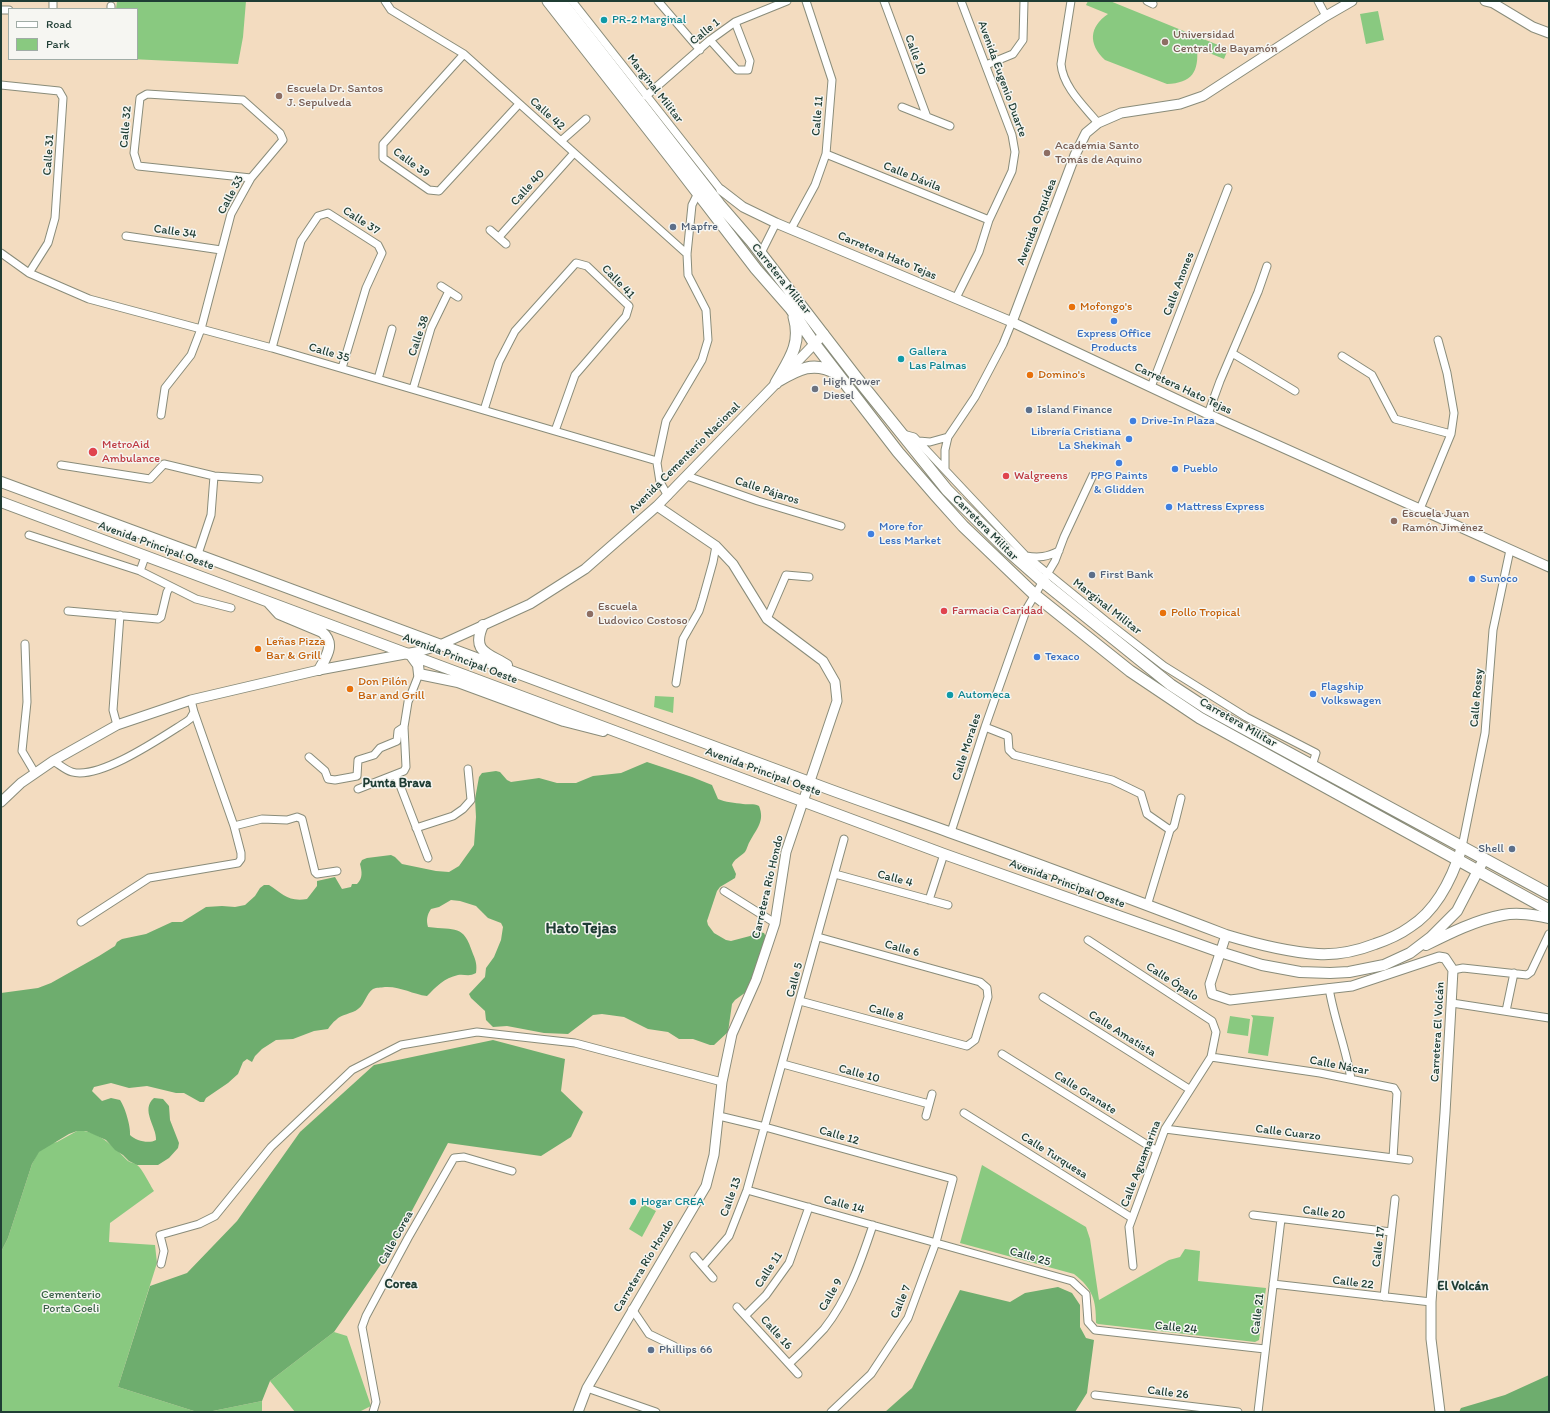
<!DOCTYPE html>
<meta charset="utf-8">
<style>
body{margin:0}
#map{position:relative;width:1550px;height:1413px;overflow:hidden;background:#f3dcc0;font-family:Itim,sans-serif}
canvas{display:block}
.frame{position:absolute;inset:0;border:2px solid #1f3d34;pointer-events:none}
.legend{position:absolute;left:8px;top:8px;width:130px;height:52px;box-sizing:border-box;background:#f6f6f2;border:1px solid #a0aca6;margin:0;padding:5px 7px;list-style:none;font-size:12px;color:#1f3d34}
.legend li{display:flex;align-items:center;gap:8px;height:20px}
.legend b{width:20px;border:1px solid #a0aca6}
</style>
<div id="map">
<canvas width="1550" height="1413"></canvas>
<div class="frame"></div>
<ul class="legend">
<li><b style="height:5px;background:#fff"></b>Road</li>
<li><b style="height:11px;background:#89c980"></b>Park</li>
</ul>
</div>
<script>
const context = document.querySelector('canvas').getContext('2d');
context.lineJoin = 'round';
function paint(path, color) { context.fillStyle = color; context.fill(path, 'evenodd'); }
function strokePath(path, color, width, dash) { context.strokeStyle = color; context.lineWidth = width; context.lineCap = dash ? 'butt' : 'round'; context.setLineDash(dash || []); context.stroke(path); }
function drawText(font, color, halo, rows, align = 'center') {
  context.font = font + ' Itim,sans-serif'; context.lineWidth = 3; context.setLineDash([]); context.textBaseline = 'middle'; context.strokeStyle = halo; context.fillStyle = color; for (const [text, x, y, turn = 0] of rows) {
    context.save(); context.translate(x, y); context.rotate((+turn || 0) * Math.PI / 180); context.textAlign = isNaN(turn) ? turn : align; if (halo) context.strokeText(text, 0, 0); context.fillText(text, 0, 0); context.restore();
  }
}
paint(new Path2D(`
 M117,1H246L243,37L238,64L130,59H137V9H116Z
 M1088,1H1110L1228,49L1224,59L1197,48C1199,72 1192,83 1167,84L1105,60C1088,44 1089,27 1108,14L1086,5Z
 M1378,11L1384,40L1366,44L1360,14Z
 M655,696L674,697L673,713L654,707Z
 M1251,1015L1274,1017L1268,1056L1248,1053L1253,1018Z
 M1230,1016L1250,1019L1248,1036L1227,1033Z
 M77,1131C98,1129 115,1149 128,1161C131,1163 135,1163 137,1165C142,1168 150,1185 154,1191L110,1223L109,1242L155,1245L157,1263L118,1387L197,1412H1V1252L8,1238L32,1164L38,1152L52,1143L57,1142Z
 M982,1165L1086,1227L1090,1239L1099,1300L1169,1260L1180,1257L1185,1249L1200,1251L1198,1281L1266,1288L1259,1340L1255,1342L1098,1324L1096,1323C1096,1300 1093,1289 1074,1274L960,1243Z
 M643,1204L656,1211L642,1237L629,1229Z
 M334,1332L347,1336L371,1406L359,1412H295L270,1381Z
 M262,1401V1412H208Z`), '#89c980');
paint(new Path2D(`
 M647,762L692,777L712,785L718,799C725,802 735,803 743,804C749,805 753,803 759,806C765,821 757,828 750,841C748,844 747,849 745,852C740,857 734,859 732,865L736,874L735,878L720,887L717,891L707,921L708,925L714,933L726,940L731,941L750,936L759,932L764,933L768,941L746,992L735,1000L732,1004L728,1032L714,1045H710L693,1039H679L668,1032L648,1029L624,1017L602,1014L593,1015L568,1034L544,1033L507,1026L493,1027L486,1020L485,1011L471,998L469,994L485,977L486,968L494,957L501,940L503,927L501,923L488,918L476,906L460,901L451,900L439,907L431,909C427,915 426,920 428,927C456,931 463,923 473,954C476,961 477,965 476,973C469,977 465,974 458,975C444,978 436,987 427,996C412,994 400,986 385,987C380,988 377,987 373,989C366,994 365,1004 358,1009C352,1014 341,1014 336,1020C333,1022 330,1026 328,1029L314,1031L293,1039L276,1040L262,1049L255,1056L252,1062L247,1059L243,1062L238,1074L228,1083L206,1098L204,1102H200L184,1093H176L147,1086L129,1088L111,1083L94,1087L92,1091L102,1101L111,1098L120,1100C125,1107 131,1127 130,1135C136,1141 149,1144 156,1140C157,1127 140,1110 154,1098L163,1099L169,1106L170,1120L179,1143L178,1148L169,1158L158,1165H137L129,1161L123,1155L115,1150L106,1140L86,1131H77L69,1134L39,1152L32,1164L8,1238L1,1252V993L38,988L51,983L99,956L115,946L117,942L122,939L146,934L172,922H182L206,907L222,906L235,907L245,905L255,896L260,888L264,885H269C283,894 288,902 307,899L317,886V881L335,877L342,889L351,887L352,884H357C363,878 362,872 360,864L362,860L367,858L391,855L395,857L402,864L436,871L449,872L459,866L474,845L476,817L475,799L479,777L482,773L496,771L500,772L507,780L511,782L539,778L557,783H576L593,776L621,773Z
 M493,1040L565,1059L561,1091L583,1112L571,1137L541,1156L448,1143L391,1250L334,1332L270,1381L262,1401L208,1412H197L118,1387L150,1286L187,1273L237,1221L300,1132L374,1065Z
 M1058,1287L1072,1293L1080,1305V1327L1086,1338L1094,1340L1087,1393L1075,1412H885L912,1388L960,1290L1010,1302L1025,1293Z
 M1549,1375V1412H1459L1461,1408L1505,1395Z`), '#6ead6e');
const minor = new Path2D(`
 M385,1L391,10L464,54L687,254
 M572,1L721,190
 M658,1L700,50
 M884,1L927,117
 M1071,1L1061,64C1063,87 1084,106 1098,123
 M1147,1L1153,4
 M1318,1L1326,16
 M53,9V1
 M111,9V6
 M1,10H9
 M710,40L737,70H748L750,61L735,22
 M464,54L383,144V158L429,190L439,191L519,104
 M986,65L1013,54L1023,40L1024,1
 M1,85L59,91L63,98L55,218L48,243L29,273
 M646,96L710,40L735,22L787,1
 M902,107L950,126
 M561,141L586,119
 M826,154L989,220
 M791,229L815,185L826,154L832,80L806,1
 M490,230L506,244
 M126,236L221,250
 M499,237L574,153
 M1,253L29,273L89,299L272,348L657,461
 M761,253L776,223
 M441,286L458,297
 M956,298L979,252L989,220L1012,171L1015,152L1012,135L961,1
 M272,348L301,241L318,216L328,213L378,245L382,253L366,288L342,368
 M1232,353L1295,391
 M1342,356L1372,375L1395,419L1451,434
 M378,379L392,329
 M1151,387L1228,188
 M413,389L431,328L449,291
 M484,410L499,362L515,331L576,263L587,266L629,306L626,316L575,375L555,431
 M1208,414L1220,381L1258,292L1267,266
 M161,415L165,388L191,355L201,329L231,214L251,178L283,140L280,133L243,100L147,94L140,98L134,153L138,166L251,178
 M903,434L914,437L1025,555L1106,621L1164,666L1246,717L1316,753L1312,766
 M919,441L930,442L948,437
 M61,465L150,479L164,464L214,476L259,479
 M945,469V450L948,437L975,397L1003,344L1012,322
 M687,476L758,501L841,526
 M668,496L660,482L657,463L666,421L702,360L708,340L706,310L688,275L687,254L692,205L698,193
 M1420,509L1451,434L1454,413L1447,373L1438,340
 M29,535L140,571L196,599L231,608
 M198,554L211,515L214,476
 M1026,556C1039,558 1047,557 1059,551
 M140,571L145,557
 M68,611L158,619L161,617L167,592L170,587
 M767,619L786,575L809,577
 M25,644L27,702L22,751L35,773
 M676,683L683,639L699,611L703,598L713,562L716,546
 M117,725L113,710L120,615
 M985,727L1008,736L1009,750L1014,755L1112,780L1141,794L1147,814L1170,830
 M309,757L325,771L328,779L335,780L357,776L358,760L374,755L380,748L397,741L398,731L404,727
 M53,761C59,764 65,770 72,772C100,780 162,737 186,722L190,719L194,712
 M396,775L428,858
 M358,789L404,771L406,767L404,727L408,702L419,674
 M234,826L262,819L287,820L297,817L302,819L315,872L317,874L337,871
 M416,828L453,816L463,809L471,800L468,769
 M951,832L985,727L1027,608L1055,561L1064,537L1093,475
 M1462,847L1485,733L1493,630L1510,550
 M835,874L948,905
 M724,891L775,923
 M929,900L944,854
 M1147,906L1170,830L1174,826L1181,798
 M81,922L149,878L238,863L241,859V853L234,826L194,712L191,700
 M1088,940L1212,1021L1216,1032L1211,1057L1165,1129L1129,1227L1133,1266
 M1453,970L1463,968L1527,975L1531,972L1549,934
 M1329,988C1334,1019 1346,1048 1351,1079
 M1043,997L1189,1089
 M800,1001L967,1046L975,1040L988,997L987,988L980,982L818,937
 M1452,1003L1549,1018
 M1506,1011L1514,973
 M1002,1054L1157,1151
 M1211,1057L1320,1073L1394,1088L1397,1093L1393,1158
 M783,1064L929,1104
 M964,1113L1132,1218
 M719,1116L765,1127L953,1179L936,1242L908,1318L871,1374L831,1412
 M926,1116L932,1094
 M1165,1129L1409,1160
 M747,1190L1072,1281L1086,1294L1088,1322L1095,1330L1265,1349
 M1253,1215L1391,1232
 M694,1256L713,1278
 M161,1264L164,1251L160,1235L199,1224L215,1216L271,1147L352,1070L401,1045L477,1032L575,1043L722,1082
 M703,1266L729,1236L747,1190L844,839
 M1273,1284L1431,1302
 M1384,1297L1395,1199
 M737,1307L798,1374
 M632,1309L649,1334L674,1346
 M746,1315L766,1295L789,1263L809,1207
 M789,1364C801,1353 813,1341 824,1329C848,1299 861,1261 873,1225
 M587,1388L656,1412
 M1095,1395L1238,1412
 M373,1412L376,1402L362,1327L366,1316L408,1238L454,1158L464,1157L512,1171
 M1258,1412L1281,1219`);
const tertiary = new Path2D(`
 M1485,1L1493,3L1533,27L1549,33
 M721,190L743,207L776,223L1012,322L1208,414L1549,567
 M1012,322L1075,155L1086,133L1098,123L1121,113L1180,104L1203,96L1326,16L1352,1
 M1,802L21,783L53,761L117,725L191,700L319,670L421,651L440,645L530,604L585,569L657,506L824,334
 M1226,935L1210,984L1212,994L1230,1000L1352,986L1439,957L1445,958L1453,970L1445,1113L1431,1302V1339L1440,1412
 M578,1412L587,1388L706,1186L714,1155L722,1082L732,1034L756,980L775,923L786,852L837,701L835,682L823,661L767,619L733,564L716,546L657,506`);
const secondary = new Path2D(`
 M1,482C270,581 539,681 807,781C854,799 902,815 949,832C1042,865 1134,900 1226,935C1256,944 1286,952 1318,954C1337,955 1357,951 1375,944C1387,940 1399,935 1410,927C1437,910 1453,876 1462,847
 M1,502L944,854L1220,952L1262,965L1300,972L1330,973L1349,972L1384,965L1410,953L1431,937L1457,911L1484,859
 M269,603L279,614L322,632C336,644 326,657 319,670
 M483,625C471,652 488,653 507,665
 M410,654L418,665L419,674L458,682L564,721L603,731
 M1426,945C1450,933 1476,920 1503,915C1518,912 1534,915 1549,918`);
const primary = new Path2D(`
 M548,1L674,162L756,269L791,309L814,343L898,452L936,496L963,526L1035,595L1130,671L1200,718L1549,910
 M561,1L719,204L752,242L856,377L947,490L1005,548L1047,585L1171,685L1206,708L1549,894
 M778,381C799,369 813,361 836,373
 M776,383C789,360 802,344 794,317`);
strokePath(minor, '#898c7a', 9);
strokePath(tertiary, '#898c7a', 11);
strokePath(secondary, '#898c7a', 12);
strokePath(primary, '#898c7a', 13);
strokePath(minor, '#fff', 7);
strokePath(tertiary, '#fff', 9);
strokePath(secondary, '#fff', 10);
strokePath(primary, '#fff', 11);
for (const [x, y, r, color] of [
 [604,20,4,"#0f9aa8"],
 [1165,42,4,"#8d6e63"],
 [279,96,4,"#8d6e63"],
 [1047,153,4,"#8d6e63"],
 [673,227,4,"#5c6f8a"],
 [1072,307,4,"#e8710a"],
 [1114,321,4,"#3f7fe0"],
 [901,359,4,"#0f9aa8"],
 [1030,375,4,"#e8710a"],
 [815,389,4,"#6b7280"],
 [1029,410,4,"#5c6f8a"],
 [1133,421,4,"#3f7fe0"],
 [1129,439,4,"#3f7fe0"],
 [93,452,5,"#e0444e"],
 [1119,463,4,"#3f7fe0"],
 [1175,469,4,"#3f7fe0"],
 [1006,476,4,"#e0444e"],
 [1169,507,4,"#3f7fe0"],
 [1394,521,4,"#8d6e63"],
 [871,534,4,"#3f7fe0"],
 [1092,575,4,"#5c6f8a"],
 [1472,579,4,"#3f7fe0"],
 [944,611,4,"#e0444e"],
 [1163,613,4,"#e8710a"],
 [590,614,4,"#8d6e63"],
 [258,649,4,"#e8710a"],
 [1037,657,4,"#3f7fe0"],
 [350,689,4,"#e8710a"],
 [1313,694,4,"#3f7fe0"],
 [950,695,4,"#0f9aa8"],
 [1512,849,4,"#5c6f8a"],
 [633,1202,4,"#0f9aa8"],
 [651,1350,4,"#5c6f8a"]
]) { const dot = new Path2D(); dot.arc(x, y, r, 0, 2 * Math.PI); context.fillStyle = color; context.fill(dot); strokePath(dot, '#f6f6f2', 1.5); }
drawText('12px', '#0d838f', '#f6f6f2', [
 ["PR-2 Marginal",612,20],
 ["Gallera",909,352],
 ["Las Palmas",909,366],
 ["Automeca",958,695],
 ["Hogar CREA",641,1202]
], 'left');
drawText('12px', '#1f3d34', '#f6f6f2', [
 ["Calle 1",705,32,-39],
 ["Calle 10",915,55,70],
 ["Avenida Eugenio Duarte",1002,79,70],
 ["Marginal Militar",655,89,52],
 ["Calle 42",547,114,42],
 ["Calle 11",818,116,-85],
 ["Calle 32",126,127,-85],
 ["Calle 31",49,155,-86],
 ["Calle 39",411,163,36],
 ["Calle Dávila",912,177,22],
 ["Calle 40",528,188,-48],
 ["Calle 33",231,195,-62],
 ["Calle 37",361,221,33],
 ["Avenida Orquídea",1037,222,-69],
 ["Calle 34",175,232,8],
 ["Carretera Hato Tejas",887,256,23],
 ["Carretera Militar",781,279,51],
 ["Calle 41",618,282,46],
 ["Calle Anones",1179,284,-69],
 ["Calle 38",419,336,-71],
 ["Calle 35",329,353,16],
 ["Carretera Hato Tejas",1183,389,25],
 ["Avenida Cementerio Nacional",685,458,-45],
 ["Calle Pájaros",767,491,18],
 ["Carretera Militar",985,528,45],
 ["Avenida Principal Oeste",156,546,20],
 ["Marginal Militar",1107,607,38],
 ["Avenida Principal Oeste",460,659,21],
 ["Calle Rossy",1477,698,-85],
 ["Carretera Militar",1238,723,30],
 ["Calle Morales",967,747,-72],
 ["Avenida Principal Oeste",763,772,20],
 ["Calle 4",895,879,15],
 ["Avenida Principal Oeste",1067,884,20],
 ["Carretera Río Hondo",768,887,-77],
 ["Calle 6",902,949,15],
 ["Calle 5",795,980,-75],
 ["Calle Ópalo",1172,982,33],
 ["Calle 8",886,1013,15],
 ["Carretera El Volcán",1438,1032,-87],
 ["Calle Amatista",1122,1034,32],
 ["Calle Nácar",1339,1066,11],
 ["Calle 10",859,1074,15],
 ["Calle Granate",1085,1093,32],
 ["Calle Cuarzo",1288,1133,7],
 ["Calle 12",839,1136,16],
 ["Calle Turquesa",1054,1156,32],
 ["Calle Aguamarina",1141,1164,-69],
 ["Calle 13",731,1197,-70],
 ["Calle 14",844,1205,15],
 ["Calle 20",1324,1213,7],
 ["Calle Corea",396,1238,-61],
 ["Calle 17",1379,1247,-83],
 ["Calle 25",1030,1257,16],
 ["Carretera Río Hondo",644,1266,-59],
 ["Calle 11",769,1270,-57],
 ["Calle 22",1353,1283,7],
 ["Calle 9",831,1295,-60],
 ["Calle 7",901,1302,-67],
 ["Calle 21",1258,1314,-83],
 ["Calle 24",1176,1328,6],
 ["Calle 16",776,1333,48],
 ["Calle 26",1168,1393,7]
]);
drawText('12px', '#785e54', '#f6f6f2', [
 ["Universidad",1173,35],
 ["Central de Bayamón",1173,49],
 ["Escuela Dr. Santos",287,89],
 ["J. Sepulveda",287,103],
 ["Academia Santo",1055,146],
 ["Tomás de Aquino",1055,160],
 ["Escuela Juan",1402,514],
 ["Ramón Jiménez",1402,528],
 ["Escuela",598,607],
 ["Ludovico Costoso",598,621]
], 'left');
drawText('12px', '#4e5e75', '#f6f6f2', [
 ["Mapfre",681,227],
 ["Island Finance",1037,410],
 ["First Bank",1100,575],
 ["Shell",1504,849,"right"],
 ["Phillips 66",659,1350]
], 'left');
drawText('12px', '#c56008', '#f6f6f2', [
 ["Mofongo's",1080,307],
 ["Domino's",1038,375],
 ["Pollo Tropical",1171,613],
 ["Leñas Pizza",266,642],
 ["Bar & Grill",266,656],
 ["Don Pilón",358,682],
 ["Bar and Grill",358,696]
], 'left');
drawText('12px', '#366cbe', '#f6f6f2', [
 ["Express Office",1114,334,"center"],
 ["Products",1114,348,"center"],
 ["Drive-In Plaza",1141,421],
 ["Librería Cristiana",1121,432,"right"],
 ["La Shekinah",1121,446,"right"],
 ["Pueblo",1183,469],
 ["PPG Paints",1119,476,"center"],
 ["& Glidden",1119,490,"center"],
 ["Mattress Express",1177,507],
 ["More for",879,527],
 ["Less Market",879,541],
 ["Sunoco",1480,579],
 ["Texaco",1045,657],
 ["Flagship",1321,687],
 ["Volkswagen",1321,701]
], 'left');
drawText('12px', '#5b616d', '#f6f6f2', [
 ["High Power",823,382],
 ["Diesel",823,396]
], 'left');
drawText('12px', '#be3a42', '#f6f6f2', [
 ["MetroAid",102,445],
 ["Ambulance",102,459],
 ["Walgreens",1014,476],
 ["Farmacia Caridad",952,611]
], 'left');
drawText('12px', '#3a6047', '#f6f6f2', [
 ["Cementerio",71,1295],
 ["Porta Coeli",71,1309]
]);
drawText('bold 13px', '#1f3d34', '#f6f6f2', [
 ["Punta Brava",397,784],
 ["Corea",401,1285],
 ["El Volcán",1463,1287]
]);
drawText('bold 16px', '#1f3d34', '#f6f6f2', [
 ["Hato Tejas",581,929]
]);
</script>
